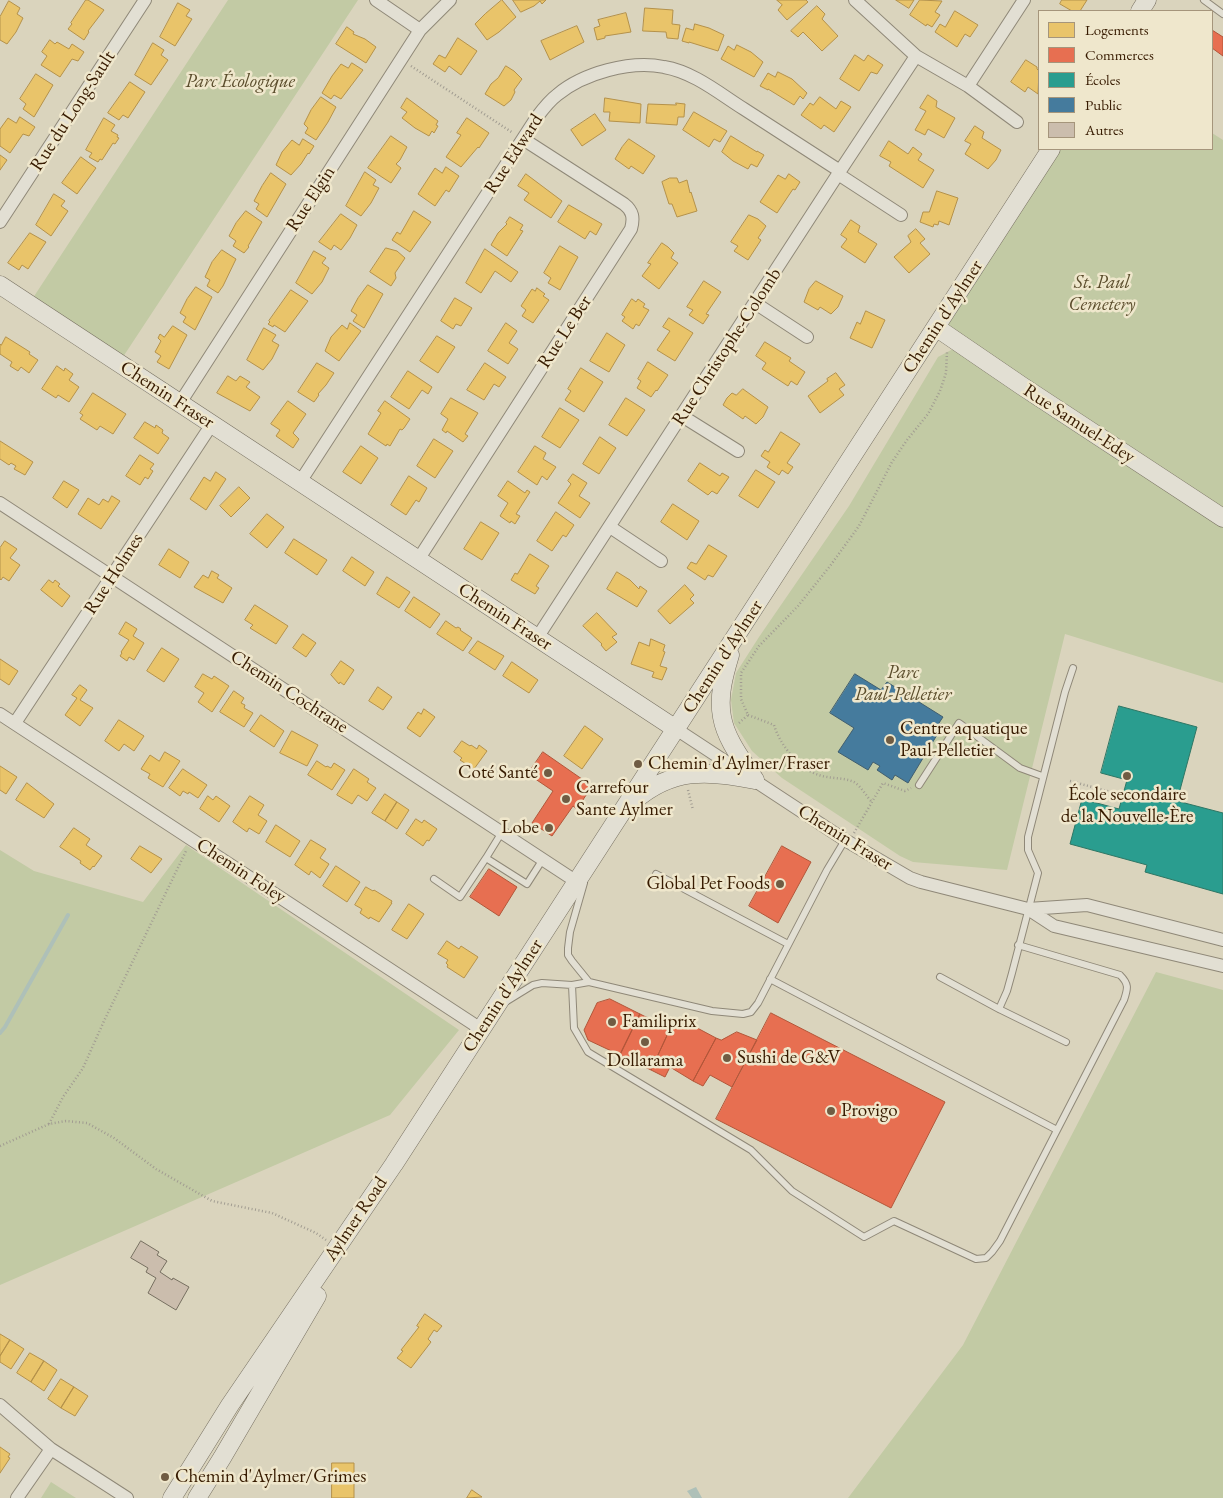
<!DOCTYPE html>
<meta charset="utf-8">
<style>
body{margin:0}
#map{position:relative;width:1223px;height:1498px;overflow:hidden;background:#dad4bd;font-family:"EB Garamond",serif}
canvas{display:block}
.legend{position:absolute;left:1038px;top:10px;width:175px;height:140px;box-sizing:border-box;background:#efe7cc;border:1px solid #a5957b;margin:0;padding:6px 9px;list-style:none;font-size:15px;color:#371b01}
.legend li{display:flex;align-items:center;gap:10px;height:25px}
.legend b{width:25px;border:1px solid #a5957b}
</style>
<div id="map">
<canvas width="1223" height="1498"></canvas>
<ul class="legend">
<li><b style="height:14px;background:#e9c46a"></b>Logements</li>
<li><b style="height:14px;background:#e76f51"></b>Commerces</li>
<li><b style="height:14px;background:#2a9d8f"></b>Écoles</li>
<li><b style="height:14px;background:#457b9d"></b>Public</li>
<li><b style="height:14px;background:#cbbdad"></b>Autres</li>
</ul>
</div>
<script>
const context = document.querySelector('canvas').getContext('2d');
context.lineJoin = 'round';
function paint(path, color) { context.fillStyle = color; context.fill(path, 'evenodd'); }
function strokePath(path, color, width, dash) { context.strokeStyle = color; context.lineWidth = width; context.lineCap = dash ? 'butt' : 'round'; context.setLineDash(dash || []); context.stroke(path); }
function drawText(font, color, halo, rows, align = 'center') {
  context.font = font + ' "EB Garamond",serif'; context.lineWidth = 5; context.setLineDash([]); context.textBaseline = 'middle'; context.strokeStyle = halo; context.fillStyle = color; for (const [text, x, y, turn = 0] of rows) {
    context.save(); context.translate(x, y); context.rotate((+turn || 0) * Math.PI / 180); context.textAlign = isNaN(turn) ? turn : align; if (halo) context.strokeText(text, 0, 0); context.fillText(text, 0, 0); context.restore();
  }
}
paint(new Path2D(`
 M228,0H358L119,363L29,304Z
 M1212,133L1223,140V518L937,328L1051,149H1212Z
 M953,349L1223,527V683L1065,634L1007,870L913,862L900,856L782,778L752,751L734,723L731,700L736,673L759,637L849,506L938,357Z
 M186,845L459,1030L390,1115L0,1285V850L34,871L143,902Z
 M1156,972L1223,990V1498H848L963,1345Z
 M51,1482L76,1498H41Z`), '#c2caa4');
paint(new Path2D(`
 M696,1487L702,1498H692L687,1491Z`), '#aec0b8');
const homes = new Path2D(`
 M86,0H88L104,10L88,31L89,32L84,40L68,29L72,24L71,23Z
 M502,0L516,17L499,32L487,40L475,24L485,14Z
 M513,0H546L542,4L540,1L534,6L521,12Z
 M777,0H806L808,2L787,20L778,10L782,5Z
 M896,0H914L909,8Z
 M920,0L942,1L935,12L940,15L932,27L927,24L926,26L910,15Z
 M1062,0H1087L1080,11H1072L1060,4Z
 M9,1L20,8L17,14L23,18L16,32L7,44L0,40V17Z
 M178,3L190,10L186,16L192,19L175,46L160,37Z
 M817,6L825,14L822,19L838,36L822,51L803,32L798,37L791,31Z
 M645,8L673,10L672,24L680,25L678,39L667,38L666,32L643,31Z
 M955,11L978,25L970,37L965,34L957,47L935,32L940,24L945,27Z
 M626,13L631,32L605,36V38L597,40L594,28L600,26L598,20Z
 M695,24L709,28L724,35L718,51L689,42V43L682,41L686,28L693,30Z
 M577,26L584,42L550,60L541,41Z
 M347,27L354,32L353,34L365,39L376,47L366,63L336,44Z
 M458,38L477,51L461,75L449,66L445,72L433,64L439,55L445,58Z
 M50,40L55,44L57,42L69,49L72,44L84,52L78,61L72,59L60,77L41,65L47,56L42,52Z
 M153,43L164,50L161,55L168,60L151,85L135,75Z
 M737,45L751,52L763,62L754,77L721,59L728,46L734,50Z
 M855,55L864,61L868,55L883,65L877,74L871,72L859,91L840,79Z
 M1026,60L1037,67V69L1039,71L1038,94L1028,87L1025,92L1011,82Z
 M352,63L363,70L341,99L334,95L331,99L322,93L332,76L341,64L348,68Z
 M506,66L514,71L522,79L514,90L515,92L511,100L504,106L485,94L491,84L498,78Z
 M778,72L792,79L807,93L803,99L800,96L794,105L768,89V90L760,86L768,73L775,77Z
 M36,74L53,85L34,117L23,109L26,104L20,99Z
 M130,82L145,92L128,118L123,115L119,120L108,113Z
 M928,95L937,101L936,107L955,118L944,138L928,129L925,135L915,130L926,111L920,108Z
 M321,97L336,107L328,122L316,140L305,133L308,128L304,124L311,110Z
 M820,97L836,109L841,101L851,107L834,132L824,125L821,129L801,115L810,103L813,105Z
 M407,98L438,121L436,125L438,126L434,133L432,131L429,136L415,128L402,118L407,112L401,108Z
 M605,98L641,104L640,123L609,121L610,112H604Z
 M676,103L685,104L684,117H678L677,125L646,123L648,104L676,105Z
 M694,112L727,131L720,142L714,139L709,147L683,130Z
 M595,114L606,130L582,146L571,130Z
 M20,117L35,127L29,136L23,134L10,153L0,146V129L8,118L16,123Z
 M104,118L115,125L111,131L118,135L117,137L119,138L115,144L113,143L102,160L100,159L98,162L89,157L92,153L86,150Z
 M467,118L489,133L479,148L478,147L461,167L446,157L461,135L457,133Z
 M975,126L984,132L982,138L1001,150L996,160L988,169L965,154L971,144L965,141Z
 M391,136L407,147L400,160L396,164L401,168L391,183L368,168Z
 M731,136L757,152V151L764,155L757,167L751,164L748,169L733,161L722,152Z
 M303,139L314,146L309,154L308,153L301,164L291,175L276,165L282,152L292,140L299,145Z
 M629,139L655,156L643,174L631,166L629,169L615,159L622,147Z
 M889,141L908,154L913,147L922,154L918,160L934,170L923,188L889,166L891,162L880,156Z
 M0,155L7,160L0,170Z
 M81,157L96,168L77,194L62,183Z
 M446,167L459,176L449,192L446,190L435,206L418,194L435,168L442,173Z
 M365,172L376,180L373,185L379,188L371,203L361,216L346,206Z
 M271,173L286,184L267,217L256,209L259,204L254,201L262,186Z
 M526,174L562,201L551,218L524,200L529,193L518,186Z
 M789,174L800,182L795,190L793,189L777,213L760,202L778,175L785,179Z
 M670,178H677L679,183L687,180L690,193L691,192L697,211L677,217L672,204H669L662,182Z
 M937,191L958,198L949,225L939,221L938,225L934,224L933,227L920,222L923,212H929Z
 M54,194L65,201L61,206L68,211L51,236L36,225Z
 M569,205L602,224L596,235L590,231L585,239L558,222Z
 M246,211L262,222L248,246L249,247L244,253L233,246L236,241L229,236L236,223Z
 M414,211L431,222L410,252L392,240L397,232L400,234Z
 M341,214L357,225L350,238L341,250L334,245L331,250L319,242Z
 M749,215L758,219L766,226L758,238L761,240L748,260L734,251L738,246L731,242Z
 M510,217L523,225L520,230L523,231L507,256L491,245L498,233L507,224L506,223Z
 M851,220L860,226L858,232L877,244L865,263L841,247L847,239L841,235Z
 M916,229L925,239L920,243L930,254L909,273L894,257L911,242L908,236Z
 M30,233L46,242L28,269L22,265L19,270L8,263Z
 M662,243L668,247L674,253L671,258L678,263L659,289L642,276L651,264L648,263Z
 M560,246L578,257L560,290L548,283L551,278L544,273Z
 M386,248L397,251L405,258L395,273L396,278L391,286L370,272Z
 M485,249L518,272L511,282L495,271L481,293L466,283Z
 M222,250L236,259L223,286L218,293L207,286L210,280L205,277L212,262Z
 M314,251L326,258L322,263L329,268L322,282L312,294L296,283Z
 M704,281L721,292L706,314L709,315L703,324L689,315L693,310L687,307Z
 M816,281L843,296L838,307L831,314L820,307L818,310L804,302L809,289Z
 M368,285L383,294L364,328L353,321L357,315L351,311L358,298Z
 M196,287L212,297L195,330L183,322L186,317L180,313L187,299Z
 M537,288L545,294L543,296L549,300L533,323L522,316L526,310L521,306L532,289L535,291Z
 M291,290L308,301L285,332L274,325L273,327L268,324L270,322L269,321Z
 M455,298L472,308L461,326L456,324L453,329L441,321Z
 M632,299L636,302L638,299L645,304L643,307L649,310L639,326L636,324L633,329L622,321L625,317L622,315Z
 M866,311L885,320L872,348L850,338L857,322L860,324Z
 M669,318L693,333L675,361L657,350L670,331L663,327Z
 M350,323L361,331L339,361L325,351L331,337L342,325L347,329Z
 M506,323L517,331L509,343L518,349L508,364L488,351Z
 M173,326L187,335L169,369L157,362L161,356L155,352L161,341L158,338L160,334L164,337Z
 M264,328L276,335L272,341L279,345L272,359L263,370L247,360Z
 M607,333L625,345L609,372L590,361Z
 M437,336L455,347L438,373L420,361Z
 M6,337L30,352L29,354L38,360L29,373L21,367L18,371L10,366L12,362L0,354V344L1,345Z
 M765,342L791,358L789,361L805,372L797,385L791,381L788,386L762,369L766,363L756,356Z
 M648,362L668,375L657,391L656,390L651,397L637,388L641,381L638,379Z
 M317,363L334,373L326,385L318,394L319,395L314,402L298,392Z
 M485,363L506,377L499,387L494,384L484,400L467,390Z
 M57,366L64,371L65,368L73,374L69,380L79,387L69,402L58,395L56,398L42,389Z
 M581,368L603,382L584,412L565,400L571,391L568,389Z
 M408,371L432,387L428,394L422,390L409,409L391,397Z
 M836,373L845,385L839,389L844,395L820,413L808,396L828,381L827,379Z
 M228,376L236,381L240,376L250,382L246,387L260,397L250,411L217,393Z
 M743,389L768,407L763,417L756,424L745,416L743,419L723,405L727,398L732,393L736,395Z
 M93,393L126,414L113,434L100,426L97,430L80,419L83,415L80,413Z
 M451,398L478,413L465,434L468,436L463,442L447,431L446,433L442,430L448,419L441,414Z
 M626,398L645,410L627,436L609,425Z
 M288,401L306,414L293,433L299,439L293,448L276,436L280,430L271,424Z
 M385,401L410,419L404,428L402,430L400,429L390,446L387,444L386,446L368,434L381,413L378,411Z
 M560,408L579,420L560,448L542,437Z
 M145,422L155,428L156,425L163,430L162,433L169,438L158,454L134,438Z
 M781,432L800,444L787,463L793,467L788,474L782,470L779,475L767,467L770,462L761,456L765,450L768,452Z
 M600,437L616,448L599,474L583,464Z
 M434,439L453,451L435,478L417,466Z
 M0,441L33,462L25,475L14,469L16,466L11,463L9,465L0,459Z
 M361,446L378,458L361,484L343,472Z
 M535,446L546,453L543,459L556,467L547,480L542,476L537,485L518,472Z
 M140,455L154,464L150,469L153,471L148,479L145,477L140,485L126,476Z
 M700,463L720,476L722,473L729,477L717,494L712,491L708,495L688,481Z
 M756,470L775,482L758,508L739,496Z
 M216,472L226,479L206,510L190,499L204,477L210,481Z
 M573,474L587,483L579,496L590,503L580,518L558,503L571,484L568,481Z
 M409,476L427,488L419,502L416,500L406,515L391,505Z
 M64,481L79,490L67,508L53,498Z
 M508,481L525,493L527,490L530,492L516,514L520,516L515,524L511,521L510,523L500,516L508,503L498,496Z
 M239,487L250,498L231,517L220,506Z
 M112,496L120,501L101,529L78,514L88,498L99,505L103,499L108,502Z
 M673,504L699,521L687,540L661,522Z
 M556,512L574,525L566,537L563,535L552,551L537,541Z
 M267,514L284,527L267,548L250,534Z
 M481,522L499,533L482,560L464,549Z
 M294,539L327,560L317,575L285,553Z
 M5,541L17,549L10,558L20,565L9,581L3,577L1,580L0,579V548Z
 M709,545L727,556L713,577L708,575L705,580L687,568L691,562L696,564Z
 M169,549L189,562L180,578L159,565Z
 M530,554L549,566L536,586L539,588L535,594L511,580L515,573L517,574Z
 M352,557L374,572L365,586L343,571Z
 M212,571L219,575L217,578L232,588L223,603L194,587L203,575L208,578Z
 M617,572L630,580L639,589L640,586L647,591L637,607L607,589Z
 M387,577L410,592L399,608L377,594Z
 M49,580L53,583L55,580L60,584L58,586L70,596L62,607L41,590Z
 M685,585L694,595L690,599L694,603L670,624L658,611Z
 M414,597L440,614L430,628L405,611Z
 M255,605L288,626L276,644L250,628L253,625L245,620Z
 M597,613L617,634L612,637L617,642L606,651L601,645L602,644L583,626Z
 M446,621L456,628L458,627L461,629L460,630L472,638L463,651L437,634Z
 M126,622L137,629L133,636L144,643L134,660L129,657L127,661L120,656L122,653L121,652L129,640L119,634Z
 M303,634L316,643L306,657L293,648Z
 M651,639L665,645L663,651L665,652L660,666L667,668L662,680L652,677L654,672L631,664L639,642L649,646Z
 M478,641L504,656L495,670L469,653Z
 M162,648L179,659L164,682L147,671Z
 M0,659L18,671L9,685L0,679Z
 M341,661L354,670L344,685L340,682L339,684L331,675Z
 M512,662L538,680L529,693L503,676Z
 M203,674L212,679L214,676L229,686L212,712L198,702L204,693L195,687Z
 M80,685L87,690L80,700L93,708L80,726L65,715L77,698L72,695Z
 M378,687L392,697L383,710L369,701Z
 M234,691L244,698L241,703L245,705L244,708L253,713L244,727L220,712Z
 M424,709L435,717L420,737L407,728L418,712L421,714Z
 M261,715L284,731L274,747L250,731Z
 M119,720L144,736L134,751L124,744L119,751L105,741Z
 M585,726L603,739L582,769L564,756Z
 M292,731L318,745L307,766L280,753Z
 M462,741L470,746L471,745L477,749L479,745L487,751L474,769L460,760L462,758L454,752Z
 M165,752L180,761L163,787L148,778L150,774L141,769L150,755L159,761Z
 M317,761L326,767L327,766L331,768L334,763L345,770L332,790L308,775Z
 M0,766L17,777L6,794L0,790Z
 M183,769L207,785L198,798L189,792L188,794L183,791L180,796L169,788Z
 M354,769L369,779L367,782L376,788L367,801L358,795L352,804L337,795Z
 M27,783L54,804L44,818L16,800Z
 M385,794L397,802L385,821L372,813Z
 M208,796L213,800L216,796L230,806L219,822L200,809Z
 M250,796L264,805L258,815L267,821L259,834L249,828L247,832L233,822Z
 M397,802L409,810L397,829L385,821Z
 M416,819L422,823L424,820L437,829L429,841L427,840L423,846L406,834Z
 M276,825L300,841L290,857L266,842Z
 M74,828L90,839L86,845L102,856L94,867L93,866L90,870L80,863L81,861L60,847Z
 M311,840L326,849L320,858L329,864L320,878L311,871L309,875L295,865Z
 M140,846L162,859L151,873L131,859Z
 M336,866L360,882L347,902L323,886Z
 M366,887L373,891L374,890L392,901L391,903H392L379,922L370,917L369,919L360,913L362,909L355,905Z
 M409,904L424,914L407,939L392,930Z
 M447,941L459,949L461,946L478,957L464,978L447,967L448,965L446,963L448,960L438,954Z
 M425,1314L442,1326L437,1332L434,1330L428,1339L431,1342L411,1368L397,1358L403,1351L401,1350L419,1327L417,1326Z
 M0,1334L10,1340L0,1356Z
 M10,1340L24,1349L11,1369L0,1362V1356Z
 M30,1353L44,1361L31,1382L17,1373Z
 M44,1361L57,1370L44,1391L31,1382Z
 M61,1379L74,1387L61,1408L48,1399Z
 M74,1387L88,1396L75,1416L61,1408Z
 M0,1447L10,1454L8,1457L10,1458L0,1473Z
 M332,1463H354V1498H332Z
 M472,1490L482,1497L467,1498Z`);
paint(homes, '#e9c46a');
strokePath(homes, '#b4914a', 1);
const shops = new Path2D(`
 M1212,30L1223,37V56L1212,48Z
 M543,752L592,786L577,809L573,806L552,836L532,823L553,791L528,774Z
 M782,846L811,862L778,923L749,906Z
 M489,869L517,887L499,916L470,897Z
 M610,999L640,1014L620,1055L588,1040L584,1030L597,1003Z
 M771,1013L945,1102L891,1208L716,1119Z
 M640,1014L670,1029L651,1070L620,1055Z
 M686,1022L716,1038L693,1081L670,1067L665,1077L651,1070L670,1029Z
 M737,1032L757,1040L732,1087L710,1075L703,1086L693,1081L716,1038L721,1040Z`);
paint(shops, '#e76f51');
strokePath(shops, '#b25639', 1);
const schools = new Path2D(`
 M1119,706L1197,727L1177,801L1223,813V894L1145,872L1147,865L1070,844L1082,799L1119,809L1127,780L1101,773Z`);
paint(schools, '#2a9d8f');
strokePath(schools, '#2e7664', 1);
const public = new Path2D(`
 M855,674L881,690L887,682L943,717L939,723L943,725L908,783L895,775L892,780L877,770L880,766L873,762L868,770L838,752L854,728L830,713Z`);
paint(public, '#457b9d');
strokePath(public, '#415e6e', 1);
strokePath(new Path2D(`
 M0,1033L5,1027L68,915`), '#aec0b8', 4);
const building = new Path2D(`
 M141,1241L159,1252L157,1255L167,1261L160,1272L172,1280L173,1278L189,1287L176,1310L148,1293L156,1278L146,1272L148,1268L131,1258Z`);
paint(building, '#cbbdad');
strokePath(building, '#766f60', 1);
const lane = new Path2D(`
 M1204,0L1223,14
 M919,785L959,723L1020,768L1042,776
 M486,858L502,832
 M656,874L788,944
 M434,879L460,897L486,858L527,884L543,859
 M584,883L570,932L568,948V955L572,961L589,982
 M940,977L999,1009L1066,1042
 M770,979L1057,1130
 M572,985L574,1028L588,1052L751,1150L792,1191L864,1237L894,1221L976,1259L986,1258L992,1252L1000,1241L1124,1000C1128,988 1129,984 1120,975L1018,945
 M507,1001L533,985L542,983L572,985L589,982L712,1011L743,1014L751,1012L758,1003L827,870L845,840
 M999,1009L1007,991L1012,973L1038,873L1028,850V837L1065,692L1073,668`);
const street = new Path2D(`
 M376,0L420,30
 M855,0L916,56L968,86L1017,122
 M968,86L1024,0
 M838,174L901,215
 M0,222L145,0
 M755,303L807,337
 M180,403L420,30L450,0
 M682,416L738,451
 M300,482L537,117C543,109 549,101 557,95C583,73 631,60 664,67C694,72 720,94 744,109C776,130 808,150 840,171
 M0,503L577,882
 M610,527L661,561
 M418,560L631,229C634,218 633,211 624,204L523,139
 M537,638L840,171L916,56
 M0,714L481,1029
 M15,723L212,424
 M676,729L845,840L910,878L921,882L1028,909L1087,905L1223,940
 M1028,909L1054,926L1223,966
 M0,1405L51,1449L127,1498
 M17,1498L51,1449`);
const secondary = new Path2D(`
 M1140,11L1147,0
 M0,285L676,729
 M937,328L1022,386L1223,518
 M730,655C724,675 718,696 722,717C726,740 743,761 755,780
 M634,801C672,768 708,770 755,780
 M172,1498L230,1405L394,1164L1051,149
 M197,1498L222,1458L317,1296`);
strokePath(lane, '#8f8878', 8);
strokePath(street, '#8f8878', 14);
strokePath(secondary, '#766f60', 19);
strokePath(new Path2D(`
 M411,66L513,133
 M748,715L774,725C780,745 799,769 819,775C830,779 843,777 854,782C861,786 866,796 872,802
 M739,723L748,715L741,699V673L759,646L798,606L830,566L859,526L892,462L907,440L928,414L940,391L946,373L947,352
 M1070,781L1118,794
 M688,790L693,810
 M854,833L883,783L905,791L911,788
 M49,1124L63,1097L83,1068L104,1021L186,851
 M0,1146L49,1124L66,1121L87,1123L114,1138L156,1169L212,1201L272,1213L316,1233L326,1240`), '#a19c91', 2.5, [1, 2.5]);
strokePath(lane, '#e2dfd3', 6);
strokePath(street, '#e2dfd3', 12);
strokePath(secondary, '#e2dfd3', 18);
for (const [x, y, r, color] of [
 [890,740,5,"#705c43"],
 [638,764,5,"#705c43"],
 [548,773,5,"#705c43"],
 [1127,776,5,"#705c43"],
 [566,799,5,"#705c43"],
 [549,828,5,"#705c43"],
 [780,884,5,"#705c43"],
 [612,1022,5,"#705c43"],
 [645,1042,5,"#705c43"],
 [727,1058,5,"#705c43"],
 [831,1111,5,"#705c43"],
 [165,1477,5,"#705c43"]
]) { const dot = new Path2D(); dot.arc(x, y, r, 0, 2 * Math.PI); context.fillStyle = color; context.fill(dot); strokePath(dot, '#efe7cc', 2); }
drawText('italic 19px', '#5b4d2c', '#efe7cc', [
 ["Parc Écologique",240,82],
 ["St. Paul",1102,283],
 ["Cemetery",1102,305],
 ["Parc",903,673],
 ["Paul-Pelletier",903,695]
]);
drawText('19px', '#371b01', '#efe7cc', [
 ["Rue du Long-Sault",73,111,-57],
 ["Rue Edward",514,154,-57],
 ["Rue Elgin",311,199,-57],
 ["Chemin d'Aylmer",943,317,-57],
 ["Rue Le Ber",565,332,-57],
 ["Rue Christophe-Colomb",727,347,-57],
 ["Chemin Fraser",167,395,33],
 ["Rue Samuel-Edey",1079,424,33],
 ["Rue Holmes",114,574,-57],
 ["Chemin Fraser",505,617,33],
 ["Chemin d'Aylmer",723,657,-57],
 ["Chemin Cochrane",289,692,33],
 ["Chemin Fraser",845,838,32],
 ["Chemin Foley",241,871,33],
 ["Chemin d'Aylmer",503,996,-57],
 ["Aylmer Road",356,1219,-56]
]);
drawText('19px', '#371b01', '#efe7cc', [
 ["Centre aquatique",900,729],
 ["Paul-Pelletier",900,751],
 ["Chemin d'Aylmer/Fraser",648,764],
 ["Coté Santé",538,773,"right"],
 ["Carrefour",576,788],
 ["Sante Aylmer",576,810],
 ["École secondaire",1127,795,"center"],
 ["de la Nouvelle-Ère",1127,817,"center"],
 ["Lobe",539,828,"right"],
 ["Global Pet Foods",770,884,"right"],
 ["Familiprix",622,1022],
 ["Sushi de G&V",737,1058],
 ["Dollarama",645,1061,"center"],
 ["Provigo",841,1111],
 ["Chemin d'Aylmer/Grimes",175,1477]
], 'left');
</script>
